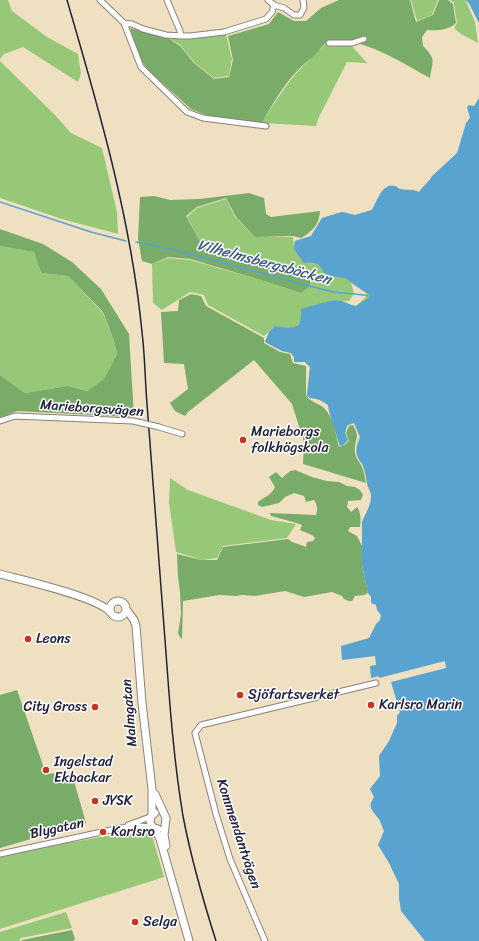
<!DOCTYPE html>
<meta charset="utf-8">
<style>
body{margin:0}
canvas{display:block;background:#f0e0c2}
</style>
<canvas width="479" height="941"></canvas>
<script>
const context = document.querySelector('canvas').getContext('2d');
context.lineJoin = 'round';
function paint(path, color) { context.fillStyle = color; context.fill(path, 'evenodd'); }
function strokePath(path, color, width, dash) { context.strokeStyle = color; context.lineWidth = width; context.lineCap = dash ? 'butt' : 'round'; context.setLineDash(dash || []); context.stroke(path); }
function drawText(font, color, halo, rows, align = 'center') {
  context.font = font + ' Sriracha,sans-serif'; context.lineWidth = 3; context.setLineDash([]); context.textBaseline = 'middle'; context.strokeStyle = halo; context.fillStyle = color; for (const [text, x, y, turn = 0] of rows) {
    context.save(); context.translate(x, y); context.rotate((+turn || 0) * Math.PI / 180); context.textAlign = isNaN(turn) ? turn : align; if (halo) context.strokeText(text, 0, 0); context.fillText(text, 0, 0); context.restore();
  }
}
paint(new Path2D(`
 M0,0H8L12,11L47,37L78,54L81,74L78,82L23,47L4,54L0,59Z
 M411,0H438L432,15L417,21Z
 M450,0H479V23L469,3L466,1L475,22L478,43L461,34L454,28L457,23L454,3Z
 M226,35L232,59L229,76L214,78L195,63L181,46L171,39Z
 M326,43L351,45L367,63L347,62L318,119L316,126L262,123C274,103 286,84 302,67C310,58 319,52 326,43Z
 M0,61L54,114L71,133L102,148L117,212L118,234L62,219L0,198Z
 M389,186H394L400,189L415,190L367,482L363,465L359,460L357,454L356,447L360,437L354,423L347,426L345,433L348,440L343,445L340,446C336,432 330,419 328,405C323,401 317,398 310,398L307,395L310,367L305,362H294V357L291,353L282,351L265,342L269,332L275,326L264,336L208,305L204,295L190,292L162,310L153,303L152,264L168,258L190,260L261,280L301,293L310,286L311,276L254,258L203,247L187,217L197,208L226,199L235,217L255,237H293L294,247L295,241L311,236L322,218L342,212L355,215L372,210L382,191ZM351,283L366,293V297L356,306L349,305L343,301H349L354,293Z
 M0,246L34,252L41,273L68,276L103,313L114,341L117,354L104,379L87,391L68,386L25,393L0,375Z
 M170,478L188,490L271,520L296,524L287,538L223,546L217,558L203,560L176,552L169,503Z
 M140,831L151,832L164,877L0,929V855L106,836L118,837Z
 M66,912L72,928L21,938L19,941H0V932Z`), '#96c878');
paint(new Path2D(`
 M339,0H410L416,22L433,15L439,0H448L453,4L456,23C449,30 437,31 427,30L422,37L423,46C436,59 433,60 430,78C404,64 359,34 329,42C324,43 321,48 318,52C313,57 307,61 302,66C285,82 273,103 262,123L227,119L208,116L191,109L148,70L139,57L130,28L170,39L181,47L194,63L214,79L229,77L233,60L228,36L269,24L278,12L294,21H306L321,8Z
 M249,193L264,198L266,214L271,217L320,211C319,225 313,231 301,238L293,236L255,237L236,217L226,198L197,207L186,216L203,247L253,258L310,276V286L301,293L261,280L190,259L168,257L152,264L142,261L138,239L140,197L154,196L170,200L199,199Z
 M0,229L43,244L72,262L101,289L129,334L134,417L17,411L0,418V375L25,393L68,386L87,391L104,379L117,354L114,341L103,312L68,276L41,273L34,252L0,246Z
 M191,294L201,296L206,306L264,338V343L280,352L290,354L293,363L306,366V395C310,402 318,403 324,408C333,416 336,435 339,447L344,445L349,441L346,433L349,426L353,425C361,439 354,439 355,452C356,460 359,460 362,467C364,471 365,478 366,483L303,464L304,442L292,404L254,360L188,412L185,416L175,411L170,403L188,389L184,364L164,363L161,312L178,311L179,300Z
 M295,470L312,477L327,481L339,482L347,486L355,487L360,490L363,495L361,500L348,501L347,507L351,512L357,507C361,512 361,520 360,527H350L348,531L357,536L362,546V565L368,593L364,595L355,596L352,601H349L344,599L342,596L332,592L304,597L285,591L255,596L242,595L237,596L219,595L183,601L182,639L180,637L178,633L181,614L180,592L178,577L177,554L202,560H217L223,547L288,539L292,542L306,547L307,542L313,541L315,538C311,533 305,533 300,530L302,525L293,522L271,516L270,513L316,515C318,510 317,504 314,500L306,502L304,496L294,493L285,497L279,503L262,507L258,505V502C264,497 272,495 275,487L269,477L276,472L282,478L290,471Z
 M17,690L46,774L58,773L74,781L86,823L0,848V695Z
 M72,930L75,939L73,941H21L22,940Z`), '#78ac68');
paint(new Path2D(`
 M466,0H479V23L469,3Z
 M479,98V941H425L401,911L399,898V884L389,863L378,845L384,831C382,827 381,823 379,819C372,810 367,808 374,797L370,789L380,776L379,756L389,741L397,723V716L400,712L391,682L446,668L445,661L379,678V676L371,678L370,666L376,665L375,656L342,660L341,646L369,638L376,624L380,620L381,615L377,610L376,605L371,603V597L368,593L362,565V522C365,514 371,506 371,496C371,492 368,488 367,484C366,478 366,472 363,466C361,461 363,465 360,461C354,454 357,445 360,437L354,423L347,425L345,433L348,440L343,445L340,446C336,432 330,418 328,405C322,401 317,398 310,398L307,395L310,367L305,362H294V357L291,353L282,351L265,342L269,332L275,326C284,328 291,329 299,325L301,317V309C309,307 333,298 341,301C346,302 350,305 356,306L371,296L345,278L331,276L323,272C320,262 313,262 304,263L294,249L295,241L311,236L322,218L342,212L355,215L372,210C377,202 382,182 395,186C397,186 398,189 400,189C406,191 413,189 419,192C423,186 429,182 432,176L457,153L466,123L470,118L467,107L469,105L474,106Z`), '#59a3d0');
strokePath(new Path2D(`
 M0,202L91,232L126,241
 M136,242C204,254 267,277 334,292C347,294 361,293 373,297`), '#59a3d0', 1.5);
const street = new Path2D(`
 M100,0L124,23L132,24L143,29L166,35L181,36H190L224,32L266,19L272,12L274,5L284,8L294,15H300L304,8L303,0
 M167,0L180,31L181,36
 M268,0L274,5
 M124,23L141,67L187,112L203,118L266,126
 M329,43H352L364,39
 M0,421L15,416L133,421L142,423
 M159,427L182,434
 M128,825L150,817
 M0,854L120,828L140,826L152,827
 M265,941L230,859L216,814L195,733L201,725L376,683`);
const secondary = new Path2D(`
 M0,574C22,580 98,597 110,612
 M110 609a8 8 0 1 1 16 0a8 8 0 1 1-16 0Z
 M126,609L134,620L136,626L142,703L152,789V814
 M155,794L166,818L164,835L166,846
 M155,813L151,816L150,821L152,827L158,829
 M155,829L160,839L189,941`);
strokePath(street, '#89817e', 7);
strokePath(secondary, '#89817e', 9);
strokePath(street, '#fff', 5);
strokePath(secondary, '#fff', 7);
strokePath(new Path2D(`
 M67,0C99,109 131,219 142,332C145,356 145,380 147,404C153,487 159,570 166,653C170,708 174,762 183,816C191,858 203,900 216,941`), '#22223b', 1.5);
const streetBridge = new Path2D(`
 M142,423L159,427`);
strokePath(streetBridge, '#89817e', 7, []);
strokePath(streetBridge, '#fff', 5);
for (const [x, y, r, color] of [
 [243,440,4,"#c8321e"],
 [28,639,4,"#c8321e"],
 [240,695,4,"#c8321e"],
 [371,705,4,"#c8321e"],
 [95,707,4,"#c8321e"],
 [46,770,4,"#c8321e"],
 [95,801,4,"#c8321e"],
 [103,832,4,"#c8321e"],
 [135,922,4,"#c8321e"]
]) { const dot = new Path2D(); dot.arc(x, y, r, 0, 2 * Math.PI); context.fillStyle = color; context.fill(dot); strokePath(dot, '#fff', 1.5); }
drawText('14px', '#22223b', '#fff', [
 ["Marieborgsvägen",92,409,4],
 ["Malmgatan",130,713,-95],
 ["Blygatan",57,829,-12],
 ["Kommendantvägen",238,834,72]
]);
drawText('14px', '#22223b', '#fff', [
 ["Marieborgs",251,432],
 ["folkhögskola",251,448],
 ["Leons",36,639],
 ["Sjöfartsverket",248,695],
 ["Karlsro Marin",379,705],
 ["City Gross",87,707,"right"],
 ["Ingelstad",54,762],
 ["Ekbackar",54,778],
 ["JYSK",103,801],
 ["Karlsro",111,832],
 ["Selga",143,922]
], 'left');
drawText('italic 15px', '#3b5c7e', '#fff', [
 ["Vilhelmsbergsbäcken",264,263,15]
]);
</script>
